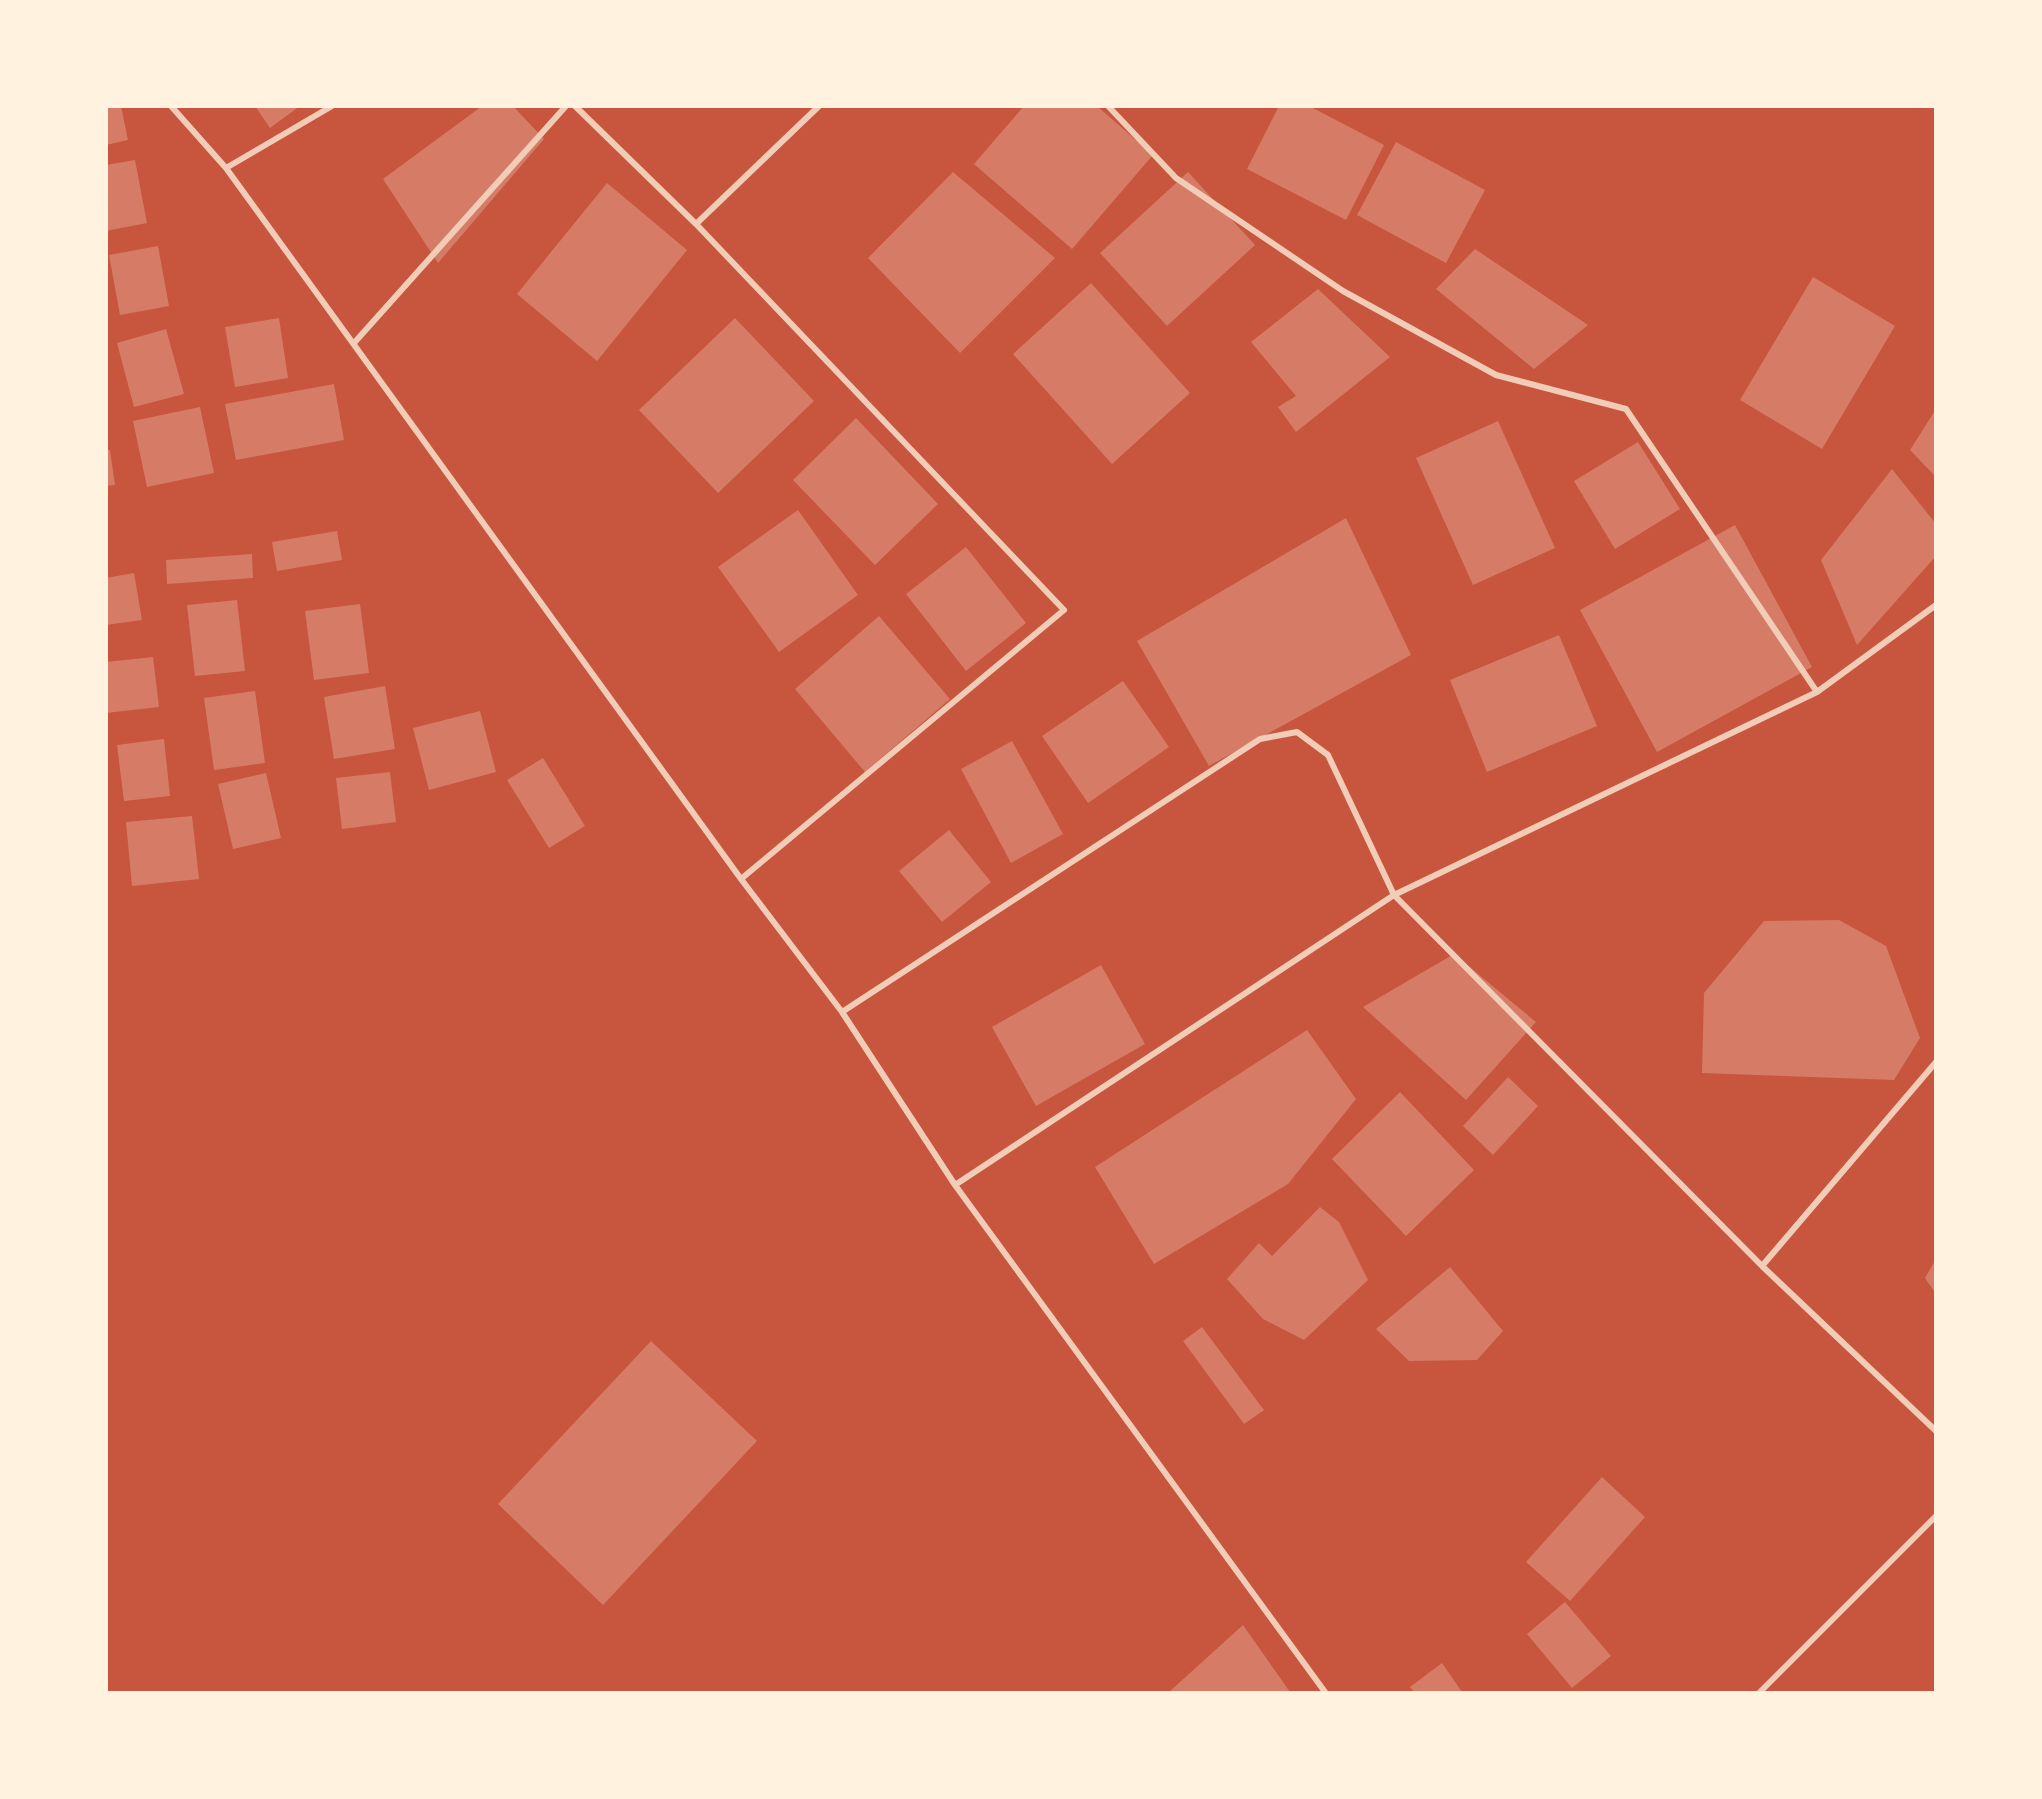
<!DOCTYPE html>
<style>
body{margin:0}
#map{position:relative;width:2042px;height:1799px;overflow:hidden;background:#c8553d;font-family:Jost,sans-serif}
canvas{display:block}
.frame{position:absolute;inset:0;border:108px solid #fff3e0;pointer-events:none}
</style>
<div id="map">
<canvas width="2042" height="1799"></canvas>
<div class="frame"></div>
</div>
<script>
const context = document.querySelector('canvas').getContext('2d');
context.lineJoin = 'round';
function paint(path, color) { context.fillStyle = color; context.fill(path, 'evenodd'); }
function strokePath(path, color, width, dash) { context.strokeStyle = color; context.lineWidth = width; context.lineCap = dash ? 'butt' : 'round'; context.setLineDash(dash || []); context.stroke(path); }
paint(new Path2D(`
 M106,106H121L128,140L106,145Z
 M255,106H300L270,128Z
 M482,106H513L544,139L438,263L383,179Z
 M1024,106H1097L1153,155L1072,249L974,164Z
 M1279,106H1309L1384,145L1346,220L1247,169Z
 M1396,142L1485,190L1446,263L1357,215Z
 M135,160L147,223L106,231V165Z
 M953,172L1055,258L960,353L868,258Z
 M1188,172L1255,245L1167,326L1100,253Z
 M607,183L687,250L597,361L517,294Z
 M158,246L169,306L120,315L109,255Z
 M1475,249L1588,325L1534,369L1436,289Z
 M1813,277L1895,326L1822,449L1740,400Z
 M1091,283L1190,393L1112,464L1013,354Z
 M1318,289L1390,357L1296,432L1278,407L1296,396L1251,342Z
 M279,318L288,378L235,387L225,327Z
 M735,318L814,401L718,493L639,410Z
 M166,329L184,394L134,407L117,343Z
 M334,384L344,440L236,460L225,404Z
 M200,407L214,473L147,487L133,421Z
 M1936,409V477L1910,450Z
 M856,418L938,504L875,565L793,480Z
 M1498,421L1555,548L1473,585L1416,458Z
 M1638,442L1680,509L1615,549L1574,481Z
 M106,450H110L115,485L106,486Z
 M1892,469L1936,524V556L1857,645L1821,560Z
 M798,510L858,595L779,652L718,567Z
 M1346,518L1411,655L1209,766L1137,641Z
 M1735,525L1812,667L1657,752L1580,610Z
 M337,531L342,560L277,571L272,542Z
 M966,547L1026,623L966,671L906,594Z
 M252,554L253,578L167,584L166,560Z
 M134,573L142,620L106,625V578Z
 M237,600L245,671L195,676L187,605Z
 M360,604L369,673L314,680L305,611Z
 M879,616L950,699L865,772L795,689Z
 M1559,635L1597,726L1487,772L1450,680Z
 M153,657L159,707L106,713V662Z
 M1123,681L1169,747L1088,803L1042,736Z
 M385,686L395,749L334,759L324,697Z
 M255,691L265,763L214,770L204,698Z
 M480,711L496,772L429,790L413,728Z
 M164,739L170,796L124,801L117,745Z
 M1012,741L1063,834L1011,863L961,769Z
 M543,758L585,826L549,848L507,780Z
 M390,772L396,822L342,829L336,778Z
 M266,773L281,838L233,849L218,784Z
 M192,816L199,879L132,886L126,822Z
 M949,830L991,882L942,922L899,871Z
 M1839,920L1886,946L1920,1038L1894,1080L1702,1073L1704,993L1764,921Z
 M1454,954L1536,1022L1466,1100L1363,1007Z
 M1101,965L1145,1044L1036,1106L992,1027Z
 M1307,1030L1356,1099L1288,1184L1154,1264L1095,1167Z
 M1508,1077L1538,1106L1493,1155L1463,1126Z
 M1400,1092L1474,1170L1406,1236L1332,1159Z
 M1320,1207L1339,1222L1368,1280L1304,1340L1263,1319L1227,1279L1259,1243L1272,1256Z
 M1936,1259V1294L1925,1278Z
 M1450,1267L1503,1331L1477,1360L1409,1361L1376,1329Z
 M1202,1327L1264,1410L1244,1424L1183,1341Z
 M651,1341L757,1441L603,1605L498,1504Z
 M1602,1477L1645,1517L1570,1601L1526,1562Z
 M1565,1602L1611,1656L1572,1688L1527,1634Z
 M1243,1625L1290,1692H1169Z
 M1442,1663L1462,1692H1414L1410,1687Z`), '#d67c66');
strokePath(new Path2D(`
 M171,106L226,168L741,879L842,1012L955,1185L1325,1692
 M575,106L696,224L1064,610L741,879
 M1108,106L1176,178L1343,291L1496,375L1626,409L1817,692
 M226,168L332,106
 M696,224L819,106
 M354,343L566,106
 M842,1012L1260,739L1297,732L1328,755L1394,895L1762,1266L1936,1431
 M955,1185L1394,895L1817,692L1936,605
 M1762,1266L1936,1062
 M1760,1692L1936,1516`), '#f1ccb7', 6);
</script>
